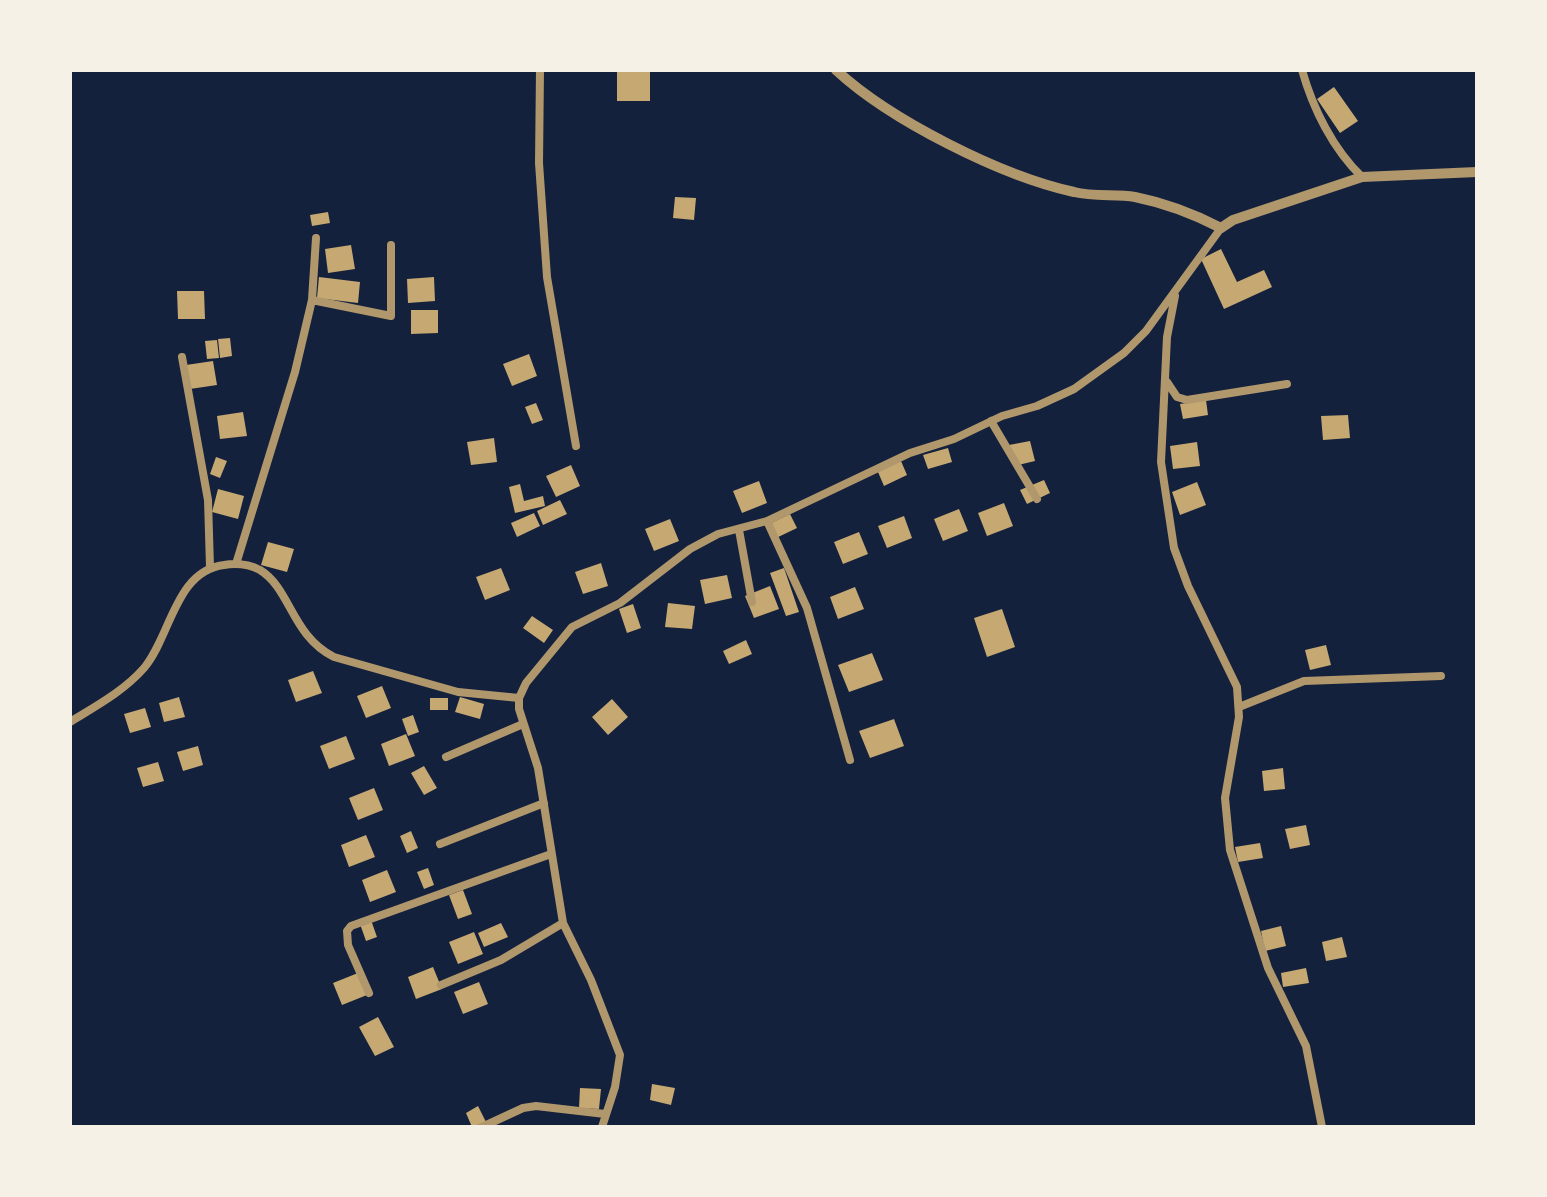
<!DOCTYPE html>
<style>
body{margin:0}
#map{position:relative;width:1547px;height:1197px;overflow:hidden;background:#14213d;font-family:Raleway,sans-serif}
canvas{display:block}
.frame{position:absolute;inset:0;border:72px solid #f6f1e7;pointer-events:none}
</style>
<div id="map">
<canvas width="1547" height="1197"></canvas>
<div class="frame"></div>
</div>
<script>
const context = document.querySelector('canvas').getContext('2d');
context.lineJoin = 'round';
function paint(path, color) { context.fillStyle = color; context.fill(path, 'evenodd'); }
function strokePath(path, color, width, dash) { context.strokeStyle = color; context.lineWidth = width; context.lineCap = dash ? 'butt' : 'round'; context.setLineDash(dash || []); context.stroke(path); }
paint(new Path2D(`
 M617,72H650V101H617Z
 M1334,87L1358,121L1340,133L1317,99Z
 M675,197L696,198L694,220L673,218Z
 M328,212L330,223L312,226L310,215Z
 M351,245L355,269L328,273L325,249Z
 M1221,249L1237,282L1264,270L1272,287L1224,309L1201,259Z
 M319,277L360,282L358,303L317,298Z
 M434,277L435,301L408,303L407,279Z
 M177,291H204L205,319H178Z
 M411,310H438V333L411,334Z
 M230,338L232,356L220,358L218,339Z
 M217,340L219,358L207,359L205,341Z
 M529,354L537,376L512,386L503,364Z
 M213,361L217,385L190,389L186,365Z
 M1206,400L1208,415L1183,419L1180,404Z
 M536,403L543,420L532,424L525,407Z
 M243,412L247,436L220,439L217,416Z
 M1348,415L1350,438L1323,440L1321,416Z
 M494,438L497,462L471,465L467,442Z
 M1030,441L1035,461L1014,466L1009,445Z
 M1197,442L1200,466L1173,469L1170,446Z
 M948,448L952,462L928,469L923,455Z
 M216,457L227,461L220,478L210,474Z
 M901,461L907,475L884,486L878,472Z
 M571,465L580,486L556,497L546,476Z
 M1044,480L1050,493L1027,504L1020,490Z
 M759,481L767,503L742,513L733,491Z
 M1197,482L1206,505L1180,515L1172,492Z
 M520,484L524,501L543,496L545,506L515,513L509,487Z
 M218,489L244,496L238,519L212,512Z
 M560,500L567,514L543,525L537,511Z
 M1004,503L1013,526L987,536L978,513Z
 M959,509L968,531L943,541L934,519Z
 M534,513L540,526L517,537L511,523Z
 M790,514L797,528L774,539L767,525Z
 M904,516L912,538L887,548L878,526Z
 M670,519L679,541L654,551L645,529Z
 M859,532L868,554L843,564L834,542Z
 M268,542L294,549L287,572L261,565Z
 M601,563L608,586L583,594L575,572Z
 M501,568L510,590L485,600L476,577Z
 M784,568L799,612L786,616L770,573Z
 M727,575L732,598L705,604L700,580Z
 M770,586L779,609L754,618L745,596Z
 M855,587L864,609L838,619L830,597Z
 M668,603L695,606L692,629L665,627Z
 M633,604L641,628L627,633L619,609Z
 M1002,609L1015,647L987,657L974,618Z
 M532,616L553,630L544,643L523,628Z
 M746,640L752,654L729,664L723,651Z
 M1326,645L1331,665L1310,670L1305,650Z
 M872,653L883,680L849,692L838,665Z
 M313,671L322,693L296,702L288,680Z
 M382,686L391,708L366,718L357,696Z
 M179,697L185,717L164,722L159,703Z
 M460,697L484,704L480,719L455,712Z
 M430,698H448V710H430Z
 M612,699L628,717L608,735L592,717Z
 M145,708L151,727L130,733L124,714Z
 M413,715L419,732L408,736L402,719Z
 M894,719L904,746L870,758L859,731Z
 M406,734L415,756L389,766L381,744Z
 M346,736L355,759L329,769L320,746Z
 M198,746L203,765L183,771L177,752Z
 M158,762L164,781L143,787L137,768Z
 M424,766L437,788L424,795L411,773Z
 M1283,768L1285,789L1264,791L1262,771Z
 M374,788L383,810L358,820L349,798Z
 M1306,825L1310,845L1290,849L1285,829Z
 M411,831L418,848L407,853L400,836Z
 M366,835L375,857L349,867L341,845Z
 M1260,843L1263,858L1238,862L1235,847Z
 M428,868L434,885L424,889L417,872Z
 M387,870L396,892L370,902L362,880Z
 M463,890L472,914L458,919L449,895Z
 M371,920L377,937L366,941L360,924Z
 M501,923L508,937L484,947L478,933Z
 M1281,926L1286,946L1265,951L1261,931Z
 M474,932L483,954L458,964L449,942Z
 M1342,937L1347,957L1326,961L1322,942Z
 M433,967L442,989L416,999L408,977Z
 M1306,968L1309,983L1283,987L1281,973Z
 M358,973L367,995L342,1005L333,983Z
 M479,982L488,1004L463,1014L454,992Z
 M378,1017L394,1047L375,1056L359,1027Z
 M652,1084L675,1088L671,1105L650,1100Z
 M580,1088L601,1089L599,1109L579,1108Z
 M478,1106L486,1122L472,1127L466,1113Z`), '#c6a872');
strokePath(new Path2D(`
 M540,70L539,163L547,277L576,446
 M1302,70C1313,109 1333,149 1362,177
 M1175,296L1167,337L1161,462L1174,548L1188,586L1237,687L1239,717L1225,798L1230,850L1268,968L1306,1046L1322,1127
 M312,300L391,316V245
 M182,357L208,500L210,567
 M1167,382L1177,397L1187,400L1287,384
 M991,421L1037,499
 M767,521L807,608L850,760
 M739,530L752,602
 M236,564L295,372L312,300L316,238
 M1239,707L1304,681L1441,676
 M70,722C96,706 124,691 144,668C171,636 175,571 224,565C236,563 248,564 260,570C291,589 291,635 334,657L458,692L519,698
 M446,757L523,724
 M440,844L544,803
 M441,985L501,960L563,923
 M369,993L348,945L347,931L351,926L551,854
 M482,1127L523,1108L536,1106L605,1114
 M602,1127L615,1087L620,1055L591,980L563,923L538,768L519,709V698L526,683L572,627L620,603L690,549L718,534L767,521L910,453L954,439L1002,416L1037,406L1074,389L1124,353L1146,331L1221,228`), '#b1986c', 8);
strokePath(new Path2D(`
 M836,70C890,120 1001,176 1074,192C1094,197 1115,194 1135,197C1165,203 1194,214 1221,228L1233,220L1362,177L1477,172`), '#b1986c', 10);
</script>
